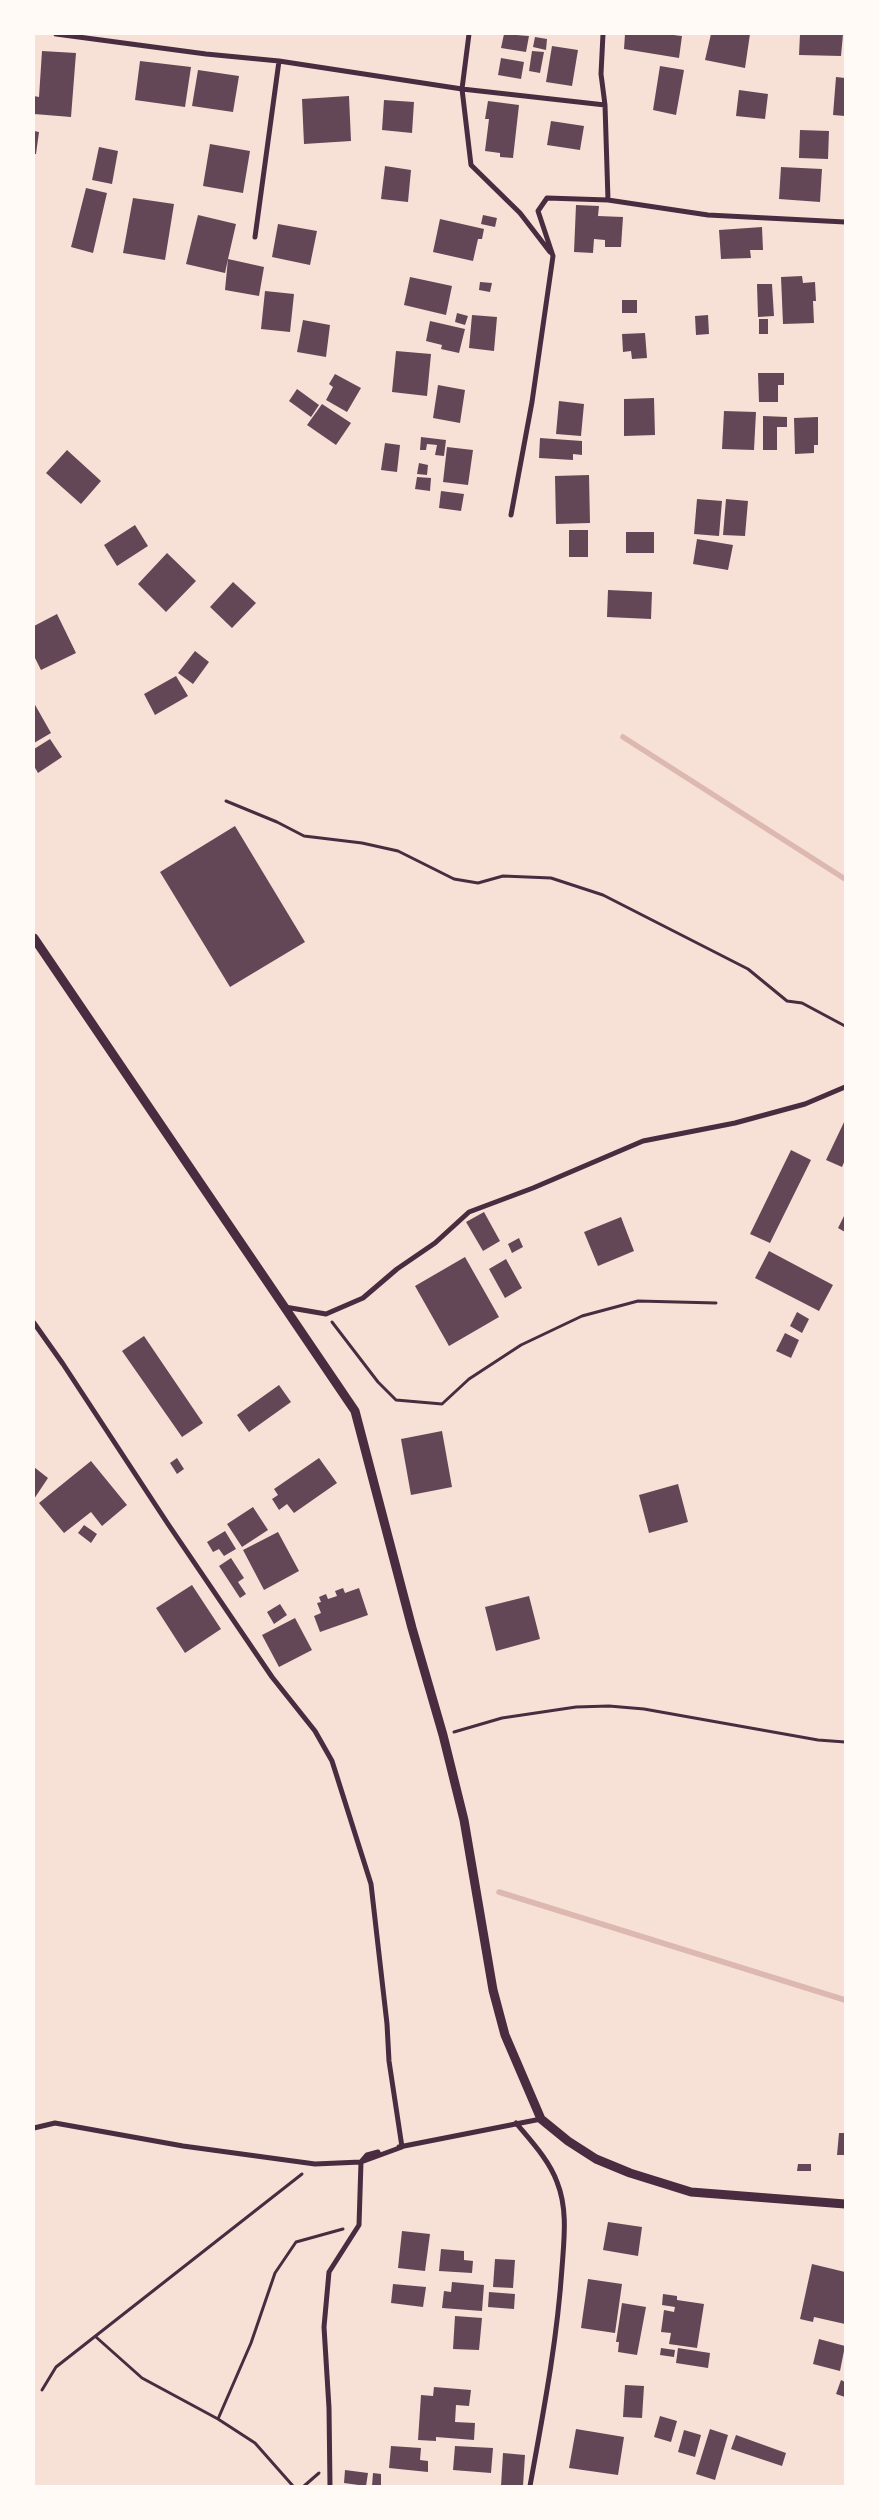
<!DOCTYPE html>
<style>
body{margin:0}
#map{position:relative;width:879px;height:2520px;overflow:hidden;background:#f7e1d7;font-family:"PT Sans",sans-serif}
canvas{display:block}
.frame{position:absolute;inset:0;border:35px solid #fffaf5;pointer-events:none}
</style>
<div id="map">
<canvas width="879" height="2520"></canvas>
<div class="frame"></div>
</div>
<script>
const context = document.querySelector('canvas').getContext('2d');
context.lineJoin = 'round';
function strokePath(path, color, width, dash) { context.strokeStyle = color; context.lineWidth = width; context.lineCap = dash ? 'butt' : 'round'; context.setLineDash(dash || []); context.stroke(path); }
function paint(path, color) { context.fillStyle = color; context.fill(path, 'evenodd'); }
strokePath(new Path2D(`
 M623,737L845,879
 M499,1892L845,2000`), '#dcb8b0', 5.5);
paint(new Path2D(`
 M504,34L529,36L526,52L501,48Z
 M625,34H665L682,36L679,58L624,49Z
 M711,34H750L745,68L705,60Z
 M800,34H843L841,56L799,55Z
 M535,37L547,39L546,50L533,47Z
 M552,46L578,50L572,86L546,82Z
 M42,51L76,53L71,117L34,114V96L39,97Z
 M532,51L544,52L540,73L529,71Z
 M501,58L524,62L521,79L498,75Z
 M140,61L191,67L185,107L135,100Z
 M660,66L684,70L676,115L653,110Z
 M198,70L239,76L233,112L192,106Z
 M836,77L845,78V116L833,115Z
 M739,90L768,94L765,119L736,116Z
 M349,96L351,141L304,144L302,99Z
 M384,100L414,102L412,133L382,130Z
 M488,101L519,105L513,158L500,157V153L485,151L489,119H485Z
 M551,121L584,126L580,150L547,145Z
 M800,130L829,131L828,159L799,158Z
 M34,131L39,132L36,154H34Z
 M210,144L250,151L243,193L203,186Z
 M99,147L118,151L112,184L92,180Z
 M385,166L411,170L408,202L381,199Z
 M781,167L822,169L820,202L779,199Z
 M86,188L107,193L93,253L71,247Z
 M133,198L174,204L165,260L123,253Z
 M576,205L599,206L598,216L623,217L621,247H605V240L594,239L593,253L574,252Z
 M198,215L236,224L228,259L264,267L259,296L225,290L228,259L225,273L186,264Z
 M483,215L497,218L495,227L481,224Z
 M440,219L484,229L482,239H478L473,261L433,252Z
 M278,224L317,231L310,265L272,257Z
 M762,227L763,250H750L751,258L721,259L719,230Z
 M802,276L803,283L815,282L816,301H813L814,323L783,324L781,277Z
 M410,277L452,286L446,315L404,305Z
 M480,282L492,283L490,292L479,290Z
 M757,284H772L774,316L758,317Z
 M265,291L294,294L290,332L261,329Z
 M622,300H637V313H622Z
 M457,313L468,316L465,325L455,322Z
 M472,315L497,317L494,351L469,348Z
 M708,315L709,334L696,335L695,316Z
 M759,319H768V334H759Z
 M303,320L330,325L326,357L297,352Z
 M430,321L465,329L459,353L441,349L442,345L426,341Z
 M645,333L647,358L632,359L631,351L623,352L622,334Z
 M396,351L431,354L427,396L392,392Z
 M758,373H784V385H778V402H759Z
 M335,374L361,388L347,412L326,400L333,387L329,384Z
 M438,385L465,390L460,423L433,418Z
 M297,389L319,405L311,417L289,401Z
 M654,398L655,435L624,436V399Z
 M559,401L584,404L581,436L556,434Z
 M322,404L351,423L336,445L307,425Z
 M724,411L756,412L754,450L722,449Z
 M763,416L787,417V427H777V450H763Z
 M818,417V445H814V453L795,454L794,418Z
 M421,437L446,440L444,456L435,455L437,445L427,444L426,450H420Z
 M540,438L582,441V455L573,454V460L539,458Z
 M385,443L400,445L397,472L381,470Z
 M447,447L473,450L468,485L443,482Z
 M67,450L101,481L81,504L46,473Z
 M419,463L428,465L427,475L417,474Z
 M589,475L590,523L556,524L555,476Z
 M417,477L431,478L430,491L415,489Z
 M441,491L464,494L461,511L439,508Z
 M697,499L722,501L719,536L694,534Z
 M726,499L748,501L745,536L723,535Z
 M135,525L148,546L117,566L104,545Z
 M569,530H588V557H569Z
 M626,532H654V553H626Z
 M697,539L733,545L728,570L693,564Z
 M167,553L196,581L166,612L138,584Z
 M233,582L256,603L232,628L210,607Z
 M608,590L652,592L651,619L607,617Z
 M57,614L76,653L41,670L34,656V626Z
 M195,651L209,662L193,684L178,673Z
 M176,676L188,696L155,715L144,694Z
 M34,703L51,733L34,743Z
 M50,739L62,757L38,773L34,766V749Z
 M235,826L305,942L230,987L160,872Z
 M845,1120V1160L842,1167L826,1160Z
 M791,1150L811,1160L770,1243L750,1234Z
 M484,1212L500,1241L483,1251L466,1222Z
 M845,1214V1232L838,1228Z
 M621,1217L634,1251L598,1266L584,1232Z
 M519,1238L523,1247L512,1253L508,1244Z
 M769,1251L833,1285L819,1311L755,1278Z
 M465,1257L499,1317L449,1346L415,1286Z
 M506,1259L522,1288L505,1298L489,1269Z
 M797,1312L809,1319L802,1333L790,1326Z
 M785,1333L799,1340L791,1358L776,1351Z
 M144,1336L203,1423L182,1437L122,1351Z
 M279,1385L291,1402L249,1432L237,1415Z
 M442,1431L452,1487L411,1495L401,1439Z
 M177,1458L184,1469L177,1474L170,1463Z
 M319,1458L337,1483L294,1513L287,1504L279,1510L272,1499L278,1495L274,1489Z
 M91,1461L127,1505L102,1526L91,1512L64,1533L39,1503Z
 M34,1467L48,1478L34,1499Z
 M678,1484L688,1522L649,1533L639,1495Z
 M253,1507L268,1530L242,1547L227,1524Z
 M84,1525L97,1534L91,1543L78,1533Z
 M225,1531L236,1549L224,1556L219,1549L213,1552L207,1542Z
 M278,1532L299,1571L264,1590L243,1550Z
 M231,1558L244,1578L238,1582L246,1594L240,1598L219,1566Z
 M192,1585L221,1629L185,1653L156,1608Z
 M343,1588L345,1593L359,1588L368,1615L320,1632L314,1616L321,1613L317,1603L321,1602L319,1597L326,1594L328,1599L337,1596L335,1591Z
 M529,1596L540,1639L496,1651L485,1607Z
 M280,1604L287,1615L274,1624L267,1612Z
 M295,1618L312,1650L279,1667L262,1635Z
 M839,2133H845V2155H837Z
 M798,2164H811V2171H797Z
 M608,2222L642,2227L638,2256L603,2250Z
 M402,2231L430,2234L425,2271L398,2268Z
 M441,2249L464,2251V2260L473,2261L472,2273L439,2271Z
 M495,2259L515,2260L513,2288L493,2287Z
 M812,2264L845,2272V2324L814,2317L813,2322L800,2319Z
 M588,2279L622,2284L615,2333L581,2328Z
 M452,2282L484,2285L482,2311L442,2308L444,2291L451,2292Z
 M393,2284L426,2287L423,2307L391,2303Z
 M489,2292L515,2294L514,2309L488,2307Z
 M663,2294L677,2296V2300L704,2304L697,2348L669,2344L671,2333L661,2332L664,2310L674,2312L675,2307L662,2305Z
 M622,2303L646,2307L637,2355L618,2352L619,2342H616Z
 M455,2316L482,2318L479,2350L453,2349Z
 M819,2339L845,2346L840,2371L813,2364Z
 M661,2348L675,2350L674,2357L660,2355Z
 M678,2348L710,2353L708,2368L676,2363Z
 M841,2380L845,2382V2397L836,2394Z
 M625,2385L644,2386L642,2418L623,2417Z
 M434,2387L471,2390L469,2406L456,2405L455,2422L475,2423L474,2440L436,2437V2441L418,2440L421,2395L433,2396Z
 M660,2416L677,2421L671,2442L654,2437Z
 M576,2429L624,2437L618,2475L569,2468Z
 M710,2429L728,2435L715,2480L696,2474Z
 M684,2430L701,2435L695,2457L678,2452Z
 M736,2435L786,2453L782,2466L731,2449Z
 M391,2446L421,2448L420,2460L428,2461V2472L389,2468Z
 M455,2446L493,2448L491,2473L453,2470Z
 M503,2453L525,2455L523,2486H501Z
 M345,2470L368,2473L366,2486L344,2483Z
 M373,2473L381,2474V2486H372Z`), '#644757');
strokePath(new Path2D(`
 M226,801L277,822L304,836L362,843L398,851L454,879L478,883L503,876L551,878L603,895L748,969L787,1001L802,1003L845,1026
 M332,1322L378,1382L396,1400L442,1404L469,1379L521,1345L582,1316L638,1301L716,1303
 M454,1732L502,1718L576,1707L609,1706L644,1709L818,1740L845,1742
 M96,2337L142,2378L218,2419
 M42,2390L56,2367L302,2174
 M293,2486L255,2443L218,2419L251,2343L275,2273L296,2242L343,2229
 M304,2486L319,2473`), '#4a2c40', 3);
strokePath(new Path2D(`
 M56,34L206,54L279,61L462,89L605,105
 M469,34L462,89L471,165L520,213L550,252
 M603,34L601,74L605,105L608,200
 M255,237L279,61
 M511,515L532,402L553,256L538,211L547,198L608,200L708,215L845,222
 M285,1307L326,1314L363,1298L397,1269L435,1243L469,1212L533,1188L643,1141L735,1123L805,1104L845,1087
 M34,1323L63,1364L168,1524L272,1677L315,1731L332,1761L371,1884L387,2024L389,2061L402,2147L361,2162L315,2164L183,2146L55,2123L34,2128
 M516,2123C531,2141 549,2160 557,2182C568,2209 564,2240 562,2268C557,2342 543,2414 530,2486
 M399,2147L541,2119
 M330,2486L329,2408L324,2327L329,2272L359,2225L361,2162L367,2155L378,2152`), '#4a2c40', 5);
strokePath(new Path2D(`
 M34,938L355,1411L412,1628L443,1735L464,1820L493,1990L505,2035L541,2119L568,2141L596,2159L630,2173L691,2192L845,2204`), '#4a2c40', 9);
</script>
